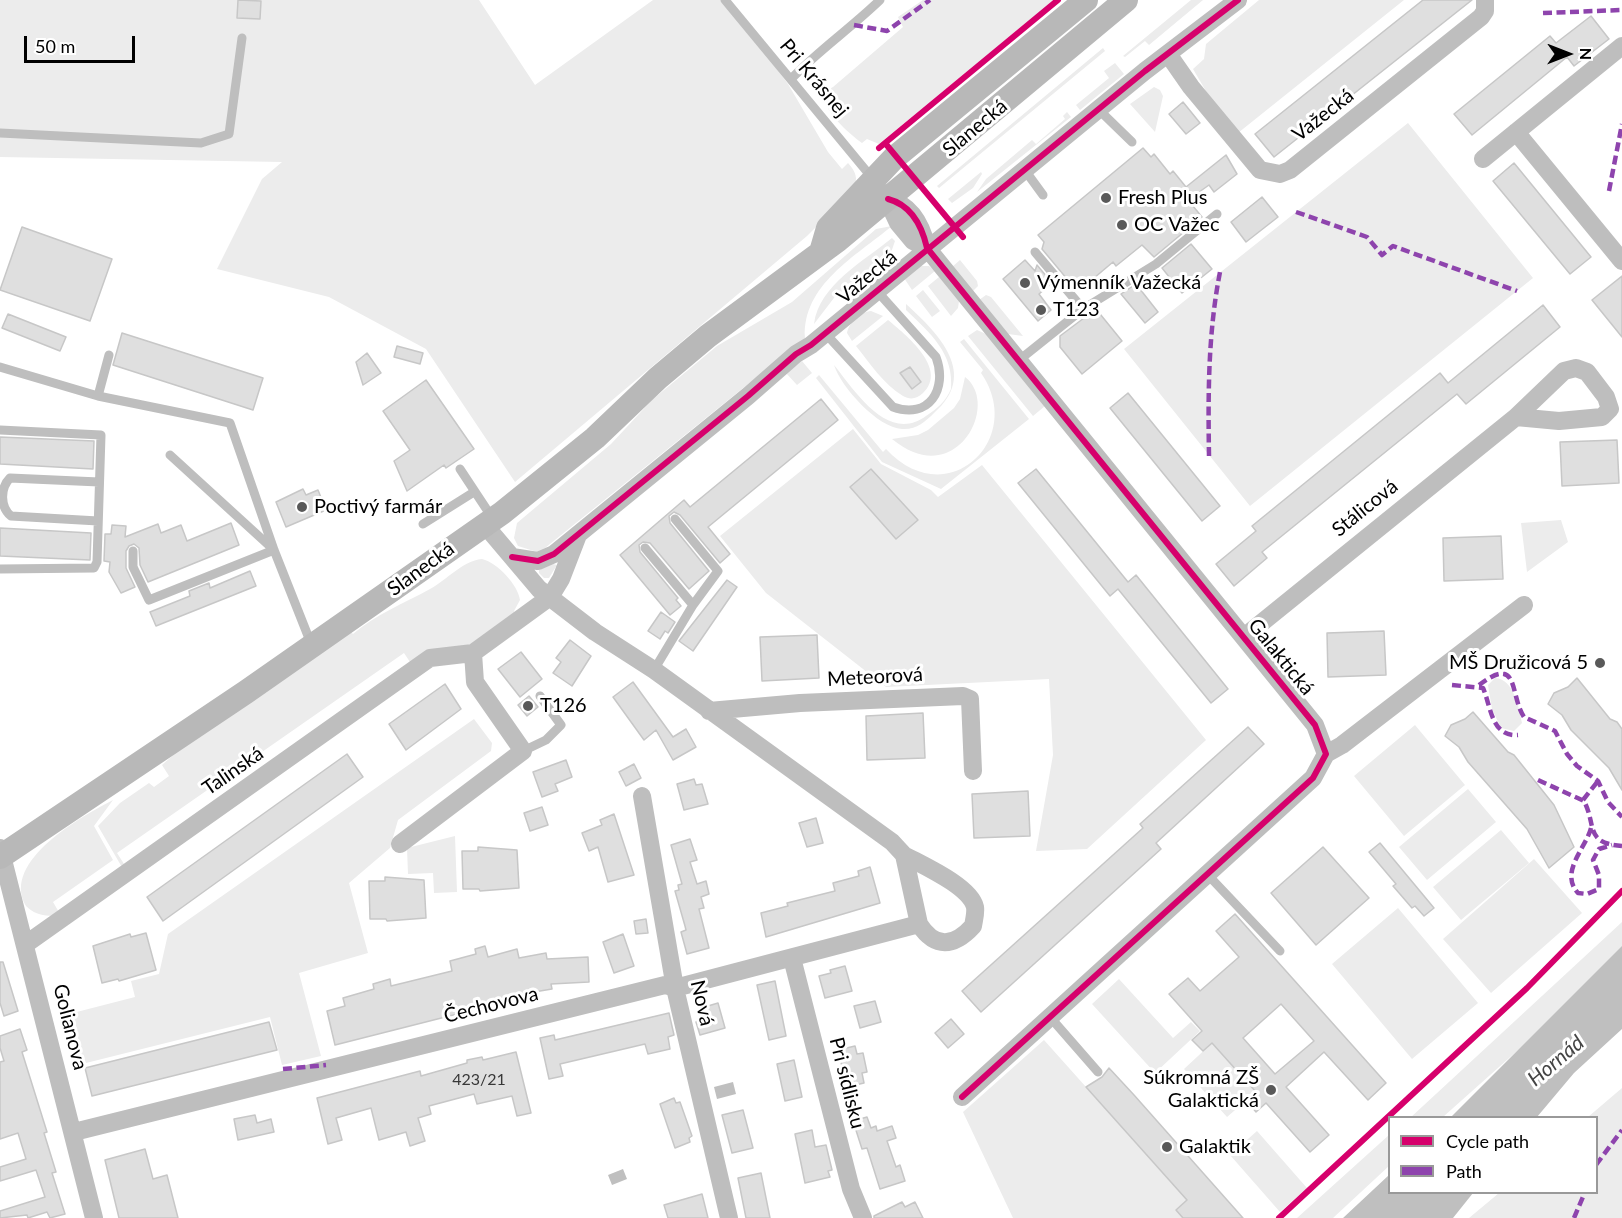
<!DOCTYPE html>
<meta charset="utf-8">
<style>
body{margin:0}
#map{position:relative;width:1622px;height:1218px;overflow:hidden;background:#fff;font-family:Lato,sans-serif}
canvas{display:block}
.legend{position:absolute;left:1388px;top:1116px;width:210px;height:78px;box-sizing:border-box;background:#fff;border:2px solid #999;margin:0;padding:8px 10px;list-style:none;font-size:18px;color:#000}
.legend li{display:flex;align-items:center;gap:12px;height:30px}
.legend b{width:30px;border:2px solid #999}
.north{position:absolute;left:1538px;top:24px;width:60px;height:60px;-webkit-text-stroke:4px #fff;paint-order:stroke;rotate:90deg;font-size:16px;font-weight:700;line-height:24px;text-align:center;color:#000}
.north::after{content:'';display:block;margin:auto;width:21px;height:27px;background:#000;clip-path:polygon(50% 0,100% 100%,50% 72%,0 100%)}
.scale{position:absolute;left:24px;top:36px;width:111px;height:27px;box-sizing:border-box;border:3px solid #000;border-top:0;padding-left:8px;font-size:18px;line-height:21px;white-space:nowrap;color:#000;-webkit-text-stroke:4px #fff;paint-order:stroke}
</style>
<div id="map">
<canvas width="1622" height="1218"></canvas>
<ul class="legend">
<li><b style="height:8px;background:#d6006c"></b>Cycle path</li>
<li><b style="height:8px;background:#8e44ad"></b>Path</li>
</ul>
<div class="north">N</div>
<div class="scale">50 m</div>
</div>
<script>
const context = document.querySelector('canvas').getContext('2d');
context.lineJoin = 'round';
function paint(path, color) { context.fillStyle = color; context.fill(path, 'evenodd'); }
function strokePath(path, color, width, dash) { context.strokeStyle = color; context.lineWidth = width; context.lineCap = dash ? 'butt' : 'round'; context.setLineDash(dash || []); context.stroke(path); }
function drawText(font, color, halo, rows, align = 'center') {
  context.font = font + ' Lato,sans-serif'; context.lineWidth = 6; context.setLineDash([]); context.textBaseline = 'middle'; context.strokeStyle = halo; context.fillStyle = color; for (const [text, x, y, turn = 0] of rows) {
    context.save(); context.translate(x, y); context.rotate((+turn || 0) * Math.PI / 180); context.textAlign = isNaN(turn) ? turn : align; if (halo) context.strokeText(text, 0, 0); context.fillText(text, 0, 0); context.restore();
  }
}
paint(new Path2D(`
 M0,0H479L535,85L653,0H725L788,84L828,152L842,169L848,163C856,172 858,178 854,189L807,236L515,482L426,349L329,297L217,269L262,179L282,162L0,157Z
 M923,0H1054L879,144L867,139L862,143C846,131 825,112 822,93L833,87L903,27L898,17Z
 M1191,0H1203L1149,45L1145,41L1125,57L1123,56Z
 M1259,0H1404L1233,137L1193,69L1204,59L1206,44Z
 M1103,48L1105,51L939,188L937,186Z
 M1115,63L1124,74L1080,110L1076,105L1109,78L1104,71Z
 M1154,87L1160,90L1163,96L1155,132L1130,104Z
 M1067,112L1071,117L977,192L986,179L1032,140L1036,144L1065,119L1063,116Z
 M1408,123L1533,278L1250,506L1124,349Z
 M981,172L982,174L973,188L952,203L948,199Z
 M892,226C856,256 802,285 805,338L545,548L537,552L518,546L514,538L517,523L611,444L652,400L717,346L792,302L876,229Z
 M892,238L895,241L885,270L837,294L814,324C819,285 864,261 892,238Z
 M960,260L977,281L978,286L972,292L952,267Z
 M921,266H929L935,271L912,290L904,278Z
 M939,277L959,301L958,308L951,316L928,286Z
 M923,290L940,311L932,317L916,296Z
 M986,295L991,297L1023,336L1008,334L979,300Z
 M906,304C939,334 979,374 934,413C925,422 916,430 902,429C878,428 841,387 834,365C855,391 888,444 926,416C937,409 946,401 951,389C954,353 930,333 906,310Z
 M871,311L883,316L852,341L847,333C849,322 861,312 871,311Z
 M888,320C905,334 949,369 923,393C917,399 910,400 903,396C884,385 869,362 856,346Z
 M977,330L986,334L1045,406L1033,416L968,336Z
 M964,339L1029,419L941,489L882,462L816,378L819,375L883,452L886,449C947,515 1027,439 981,373L983,370L960,342Z
 M802,361L812,373L797,385L786,373Z
 M965,377C1001,404 956,492 892,439L918,435L928,430L954,408L960,399Z
 M853,429L881,464L931,490L938,497L982,465L1206,740L1087,849L1036,851L1053,755L1049,679L886,687L766,593L720,536Z
 M1561,520L1568,542L1527,572L1521,523Z
 M482,559C498,563 518,585 520,600L514,611L516,615L477,642L412,665L404,653L117,853L126,867L123,869L98,826L120,803L149,783L154,787L169,776L162,765L190,740L350,631L353,634C376,614 403,604 430,589C447,580 462,561 482,559Z
 M553,564L557,565L549,578H544L539,573V570Z
 M1495,678C1514,679 1519,708 1522,723L1514,731L1501,728L1492,709L1488,685Z
 M474,719L492,743L491,751L398,820L390,848L349,883L368,953L299,973L321,1056L282,1065L270,1017L78,1065L65,1015L135,997L131,981L159,974L168,934Z
 M1415,725L1465,785L1404,836L1354,776Z
 M1468,789L1496,822L1427,880L1399,847Z
 M113,800L94,826L113,860L53,902L60,914C48,918 35,915 26,906C0,861 84,815 113,800Z
 M1501,830L1529,863L1461,920L1433,887Z
 M455,836L457,892L434,893L433,873L408,874L407,848Z
 M1534,859L1582,913L1491,993L1443,939Z
 M1398,908L1478,1003L1412,1059L1332,964Z
 M1622,922V961L1582,993L1443,1117L1410,1118Z
 M1119,979L1173,1038L1191,1022L1200,1031L1155,1073L1092,1004Z
 M1044,1040L1187,1200L1176,1210L1183,1218H1013L963,1112Z
 M1212,1043L1256,1092L1227,1117L1184,1069Z
 M1622,1088V1218H1469L1499,1193L1596,1192V1118L1588,1117Z
 M1257,1131L1307,1188L1280,1212L1230,1155Z
 M1389,1135V1166L1333,1218H1297Z`), '#ececec');
paint(new Path2D(`
 M1622,946V1029L1574,1073L1537,1117H1451Z
 M733,1082L736,1094L717,1099L714,1087Z
 M623,1169L627,1179L612,1185L608,1175Z
 M1389,1175L1390,1192L1473,1193L1453,1218H1343Z`), '#bfbfbf');
const building = new Path2D(`
 M238,0L261,1L260,19L237,18Z
 M1423,0H1472L1274,157L1255,134Z
 M1591,16L1609,39L1574,66L1567,57L1472,135L1454,114L1550,36L1556,43Z
 M1183,102L1200,123L1186,134L1169,114Z
 M1143,148L1151,157L1154,154L1170,174L1173,171L1186,187L1226,155L1237,174L1214,192L1209,185L1188,200L1202,217L1154,257L1142,245L1116,266L1113,262L1081,289L1075,282L1072,285L1042,249L1044,242L1038,235Z
 M1514,163L1591,257L1570,274L1493,181Z
 M1262,197L1278,217L1246,242L1231,222Z
 M22,227L112,259L90,321L0,290Z
 M1191,244L1212,269L1182,293L1162,268Z
 M1025,260L1035,271L1037,265L1052,283L1039,294L1051,310L1038,321L1003,279Z
 M1622,276V337L1592,300Z
 M1136,284L1158,312L1145,323L1121,294Z
 M1543,305L1560,327L1466,404L1457,394L1262,552L1267,558L1234,586L1216,564L1256,531L1252,526L1440,373L1448,383Z
 M1096,309L1122,341L1082,374L1060,347V336Z
 M8,314L66,337L60,351L2,328Z
 M122,333L263,378L253,410L113,365Z
 M397,346L423,353L420,364L394,357Z
 M367,353L381,373L363,385L356,362Z
 M910,367L921,382L912,389L900,373Z
 M426,380L474,449L446,468L444,465L407,491L394,461L410,450L383,411Z
 M1128,393L1220,506L1202,521L1110,408Z
 M821,399L838,420L708,527L730,554L720,563L680,515L674,512L669,516L670,523L709,571L689,589L650,543L643,542L639,545L640,552L678,598L676,600L681,606L670,615L620,555L684,500L690,507Z
 M0,437L94,441L93,469L0,464Z
 M1617,440L1619,483L1562,486L1560,442Z
 M871,469L918,520L896,539L850,487Z
 M1036,469L1128,582L1136,575L1228,689L1211,703L1118,589L1110,596L1018,483Z
 M303,489L306,495L318,490L326,510L286,527L276,502Z
 M231,523L239,545L148,582L140,565L139,548L134,544L129,546L126,551V568L135,587L121,593L109,572L110,562L104,561L105,534H111L112,525L126,526L125,537L158,524L161,533L181,525L187,541Z
 M0,528L91,533L90,560L0,556Z
 M1501,536L1503,579L1444,581L1443,538Z
 M250,571L256,586L156,626L150,612L190,596L189,591L209,583L210,588Z
 M727,580L737,587L693,651L679,641Z
 M661,612L675,622L668,633L665,631L660,639L648,631Z
 M1384,631L1386,675L1328,677L1327,633Z
 M817,635L819,678L762,681L760,637Z
 M570,640L591,656L572,686L553,673L561,662L556,658Z
 M521,652L542,679L520,697L498,669Z
 M1577,678L1610,719L1617,722L1622,729V790L1609,768L1571,730L1562,715L1548,704L1554,693L1568,687Z
 M633,682L673,737L686,729L696,747L673,760L656,730L644,740L613,697Z
 M445,684L461,709L406,750L389,724Z
 M529,696L538,707L527,716L518,705Z
 M1473,712L1508,752L1514,755L1554,805L1574,847L1549,868L1527,829L1468,762L1459,747L1445,736L1451,725L1465,719Z
 M923,713L925,758L867,760L866,716Z
 M1248,727L1264,744L1156,843L1161,849L981,1012L962,991L1143,828L1140,824Z
 M347,754L363,777L163,921L147,897Z
 M566,760L572,777L555,784L558,791L542,797L533,772Z
 M634,764L641,778L626,786L619,772Z
 M694,779L696,785L702,784L708,804L684,810L677,784Z
 M1028,791L1030,836L974,838L972,794Z
 M542,807L548,825L530,831L524,813Z
 M614,814L634,875L608,882L598,847L589,851L582,833L602,825L600,820Z
 M816,818L823,843L807,847L799,823Z
 M690,839L697,860L690,862L697,884L706,881L709,894L701,897L704,908L699,909L709,948L687,954L681,932L686,930L685,926L675,891L679,890L678,885L682,884L671,845Z
 M1380,843L1434,908L1424,916L1415,906L1412,908L1393,886L1396,884L1369,852Z
 M478,847L517,850L519,888L480,891L479,889H463L462,851H478Z
 M1323,847L1369,898L1316,945L1271,893Z
 M870,867L880,903L766,937L761,913L788,906L787,903L835,891L833,883L859,876L858,871Z
 M385,877L424,880L426,918L387,921L386,919H370L369,881H385Z
 M1235,914L1386,1083L1368,1100L1324,1052L1286,1087L1329,1135L1310,1152L1266,1103L1256,1112L1246,1100L1256,1092L1212,1043L1203,1051L1192,1040L1202,1031L1169,994L1188,978L1200,991L1239,957L1216,931ZM1281,1004L1314,1041L1275,1074L1243,1038Z
 M646,919L648,933L636,934L634,921Z
 M146,933L156,970L119,981L118,979L102,983L93,946L130,934L131,937Z
 M623,934L634,966L614,973L603,942Z
 M485,946L488,957L517,949L519,958L546,953L547,959L588,957L589,982L551,984L552,989L528,993L529,996L509,1001L507,997L468,1007L469,1011L335,1045L327,1011L345,1006L343,998L374,989L373,984L390,979L391,986L452,971L450,961L476,954L475,949Z
 M0,962H3L18,1011L4,1016L0,1003Z
 M845,966L852,991L825,998L819,976L831,973L830,970Z
 M775,981L786,1036L769,1040L757,985Z
 M875,1001L881,1022L860,1028L854,1006Z
 M718,1003L725,1028L700,1035L696,1022L701,1020L698,1009Z
 M669,1013L674,1035L668,1037L670,1049L648,1054L645,1044L560,1064L563,1076L549,1079L540,1038L554,1035L555,1040Z
 M951,1019L964,1034L948,1048L935,1033Z
 M269,1022L277,1050L92,1096L85,1068Z
 M20,1029L27,1050L22,1052L47,1132L44,1133L56,1172L52,1173L65,1214L50,1218L47,1212L28,1218L27,1215L0,1218V1211L45,1197L36,1170L0,1181V1167L26,1159L18,1133L0,1139V1062L4,1061L0,1048V1036Z
 M855,1046L857,1054L863,1053L867,1072L862,1073L864,1083L847,1087L838,1050Z
 M516,1052L531,1113L517,1116L512,1096L477,1104L474,1094L429,1106L431,1114L418,1118L425,1141L410,1146L406,1132L379,1140L371,1108L336,1118L342,1140L328,1144L317,1098L420,1071L421,1076L467,1063V1060L482,1057L483,1060Z
 M794,1060L802,1097L785,1101L777,1064Z
 M1109,1068L1134,1095L1243,1218H1183L1176,1210L1187,1200L1086,1087L1102,1077Z
 M674,1098L676,1103L680,1102L692,1136L689,1138L690,1142L675,1148L660,1104Z
 M743,1110L753,1148L732,1153L722,1115Z
 M255,1115L257,1123L271,1119L274,1132L238,1140L234,1119Z
 M867,1117L871,1128L876,1126L877,1131L892,1126L896,1138L887,1141L896,1167L900,1165L905,1181L880,1189L867,1148L862,1149L853,1121Z
 M812,1130L815,1147L826,1145L832,1170L828,1171L830,1177L805,1183L795,1134Z
 M145,1149L153,1179L167,1175L178,1218H119L105,1160Z
 M761,1173L770,1218H746L738,1178Z
 M702,1194L708,1218H668L664,1205Z
 M902,1202L905,1207L915,1202L923,1218H874V1216Z`);
paint(building, '#dfdfdf');
strokePath(building, '#c7c7c7', 1.5);
strokePath(new Path2D(`
 M725,0L873,179
 M791,79C819,50 851,28 880,0
 M1098,109L1132,142
 M0,133L201,143L229,134L242,38
 M1024,169L1043,195
 M1035,252L1083,309
 M825,333L893,407C929,420 948,389 936,357L876,290
 M109,355L98,396L230,423L274,550L312,646
 M1018,361L1083,309L1156,264L1217,214
 M0,367L98,396
 M0,430L101,435L97,562L94,568L0,569
 M460,469L493,519
 M675,519L718,571L693,605
 M98,521L11,516C0,507 0,488 10,478L99,482
 M423,524L474,492
 M645,548L693,605L654,670
 M133,551V567L149,600L274,550L170,455
 M523,751L546,740L561,725L540,696
 M1207,874L1280,951
 M1050,1017L1098,1072`), '#bebebe', 9);
strokePath(new Path2D(`
 M1168,54L1191,87L1260,170L1280,174L1290,170L1481,17L1485,11V0
 M1516,132L1622,261
 M1483,159L1622,46
 M884,193L898,223L913,241L927,248
 M888,199C911,205 922,226 927,248L1315,725L1326,754L1313,778L962,1097
 M484,524L539,589L595,632L654,670L892,842L904,855L919,924C935,949 954,947 973,926C974,920 976,913 975,907C970,886 922,865 904,855
 M512,557L538,561L554,554L748,396L796,354L811,345L1145,71L1238,0
 M1244,637L1516,417L1559,421L1602,417L1610,409L1606,397L1587,372L1576,368L1564,371L1516,417
 M709,711L800,703L963,696L970,699L973,771
 M1326,754L1342,745L1524,605
 M642,796L675,988L729,1218
 M400,844L523,751L475,682L473,653
 M0,848L94,1218
 M26,944L430,658L473,653L550,597L561,579L578,535
 M792,958L851,1189L863,1218
 M74,1132L665,985L675,988L919,924`), '#bebebe', 18);
strokePath(new Path2D(`
 M821,252L828,228L894,158L1086,0
 M0,857L246,692L502,513L595,438L658,378L708,336L838,240L1126,0`), '#b8b8b8', 24);
strokePath(new Path2D(`
 M1543,13L1622,10
 M854,25L887,31L930,0
 M1609,191L1622,124
 M1296,212L1367,237L1382,255L1393,246L1517,291
 M1209,456C1208,394 1208,333 1220,272
 M1452,685L1483,688C1491,706 1491,737 1518,735
 M1479,685C1520,654 1509,694 1524,717L1555,731L1567,754L1577,766L1598,781L1608,802L1622,817
 M1538,780L1584,801C1597,826 1584,843 1622,846
 M1583,800L1598,781
 M1591,828C1586,848 1559,872 1578,893L1587,894L1599,889V875L1593,860L1599,849L1612,845
 M283,1069L326,1065
 M1596,1165L1622,1130
 M1574,1218L1585,1192`), '#8e44ad', 4.5, [9, 4.5]);
strokePath(new Path2D(`
 M885,143L963,237
 M879,148L1058,0
 M888,199C911,205 922,226 927,248L1315,725L1326,754L1313,778L962,1097
 M512,557L538,561L554,554L748,396L796,354L811,345L1145,71L1238,0
 M1279,1218L1527,988L1622,891`), '#d6006c', 6);
for (const [x, y, r, color] of [
 [1106,198,6,"#595959"],
 [1122,225,6,"#595959"],
 [1025,283,6,"#595959"],
 [1041,310,6,"#595959"],
 [302,507,6,"#595959"],
 [1600,663,6,"#595959"],
 [528,706,6,"#595959"],
 [1271,1090,6,"#595959"],
 [1167,1147,6,"#595959"]
]) { const dot = new Path2D(); dot.arc(x, y, r, 0, 2 * Math.PI); context.fillStyle = color; context.fill(dot); strokePath(dot, '#fff', 2); }
drawText('16px', '#383838', null, [
 ["423/21",479,1080]
]);
drawText('20px', '#000', '#fff', [
 ["Pri Krásnej",814,78,50],
 ["Važecká",1323,115,-38],
 ["Slanecká",975,128,-40],
 ["Važecká",867,277,-40],
 ["Stálicová",1365,508,-39],
 ["Slanecká",421,569,-36],
 ["Galaktická",1281,657,51],
 ["Meteorová",875,677,-3],
 ["Talinská",233,771,-35],
 ["Nová",702,1003,77],
 ["Čechovova",491,1005,-14],
 ["Golianova",70,1027,76],
 ["Pri sídlisku",847,1083,76]
]);
drawText('20px', '#000', '#fff', [
 ["Fresh Plus",1118,198],
 ["OC Važec",1134,225],
 ["Výmenník Važecká",1037,283],
 ["T123",1053,310],
 ["Poctivý farmár",314,507],
 ["MŠ Družicová 5",1588,663,"right"],
 ["T126",540,706],
 ["Súkromná ZŠ",1259,1078,"right"],
 ["Galaktická",1259,1101,"right"],
 ["Galaktik",1179,1147]
], 'left');
drawText('italic 21px', '#444', '#fff', [
 ["Hornád",1556,1061,-40]
]);
</script>
